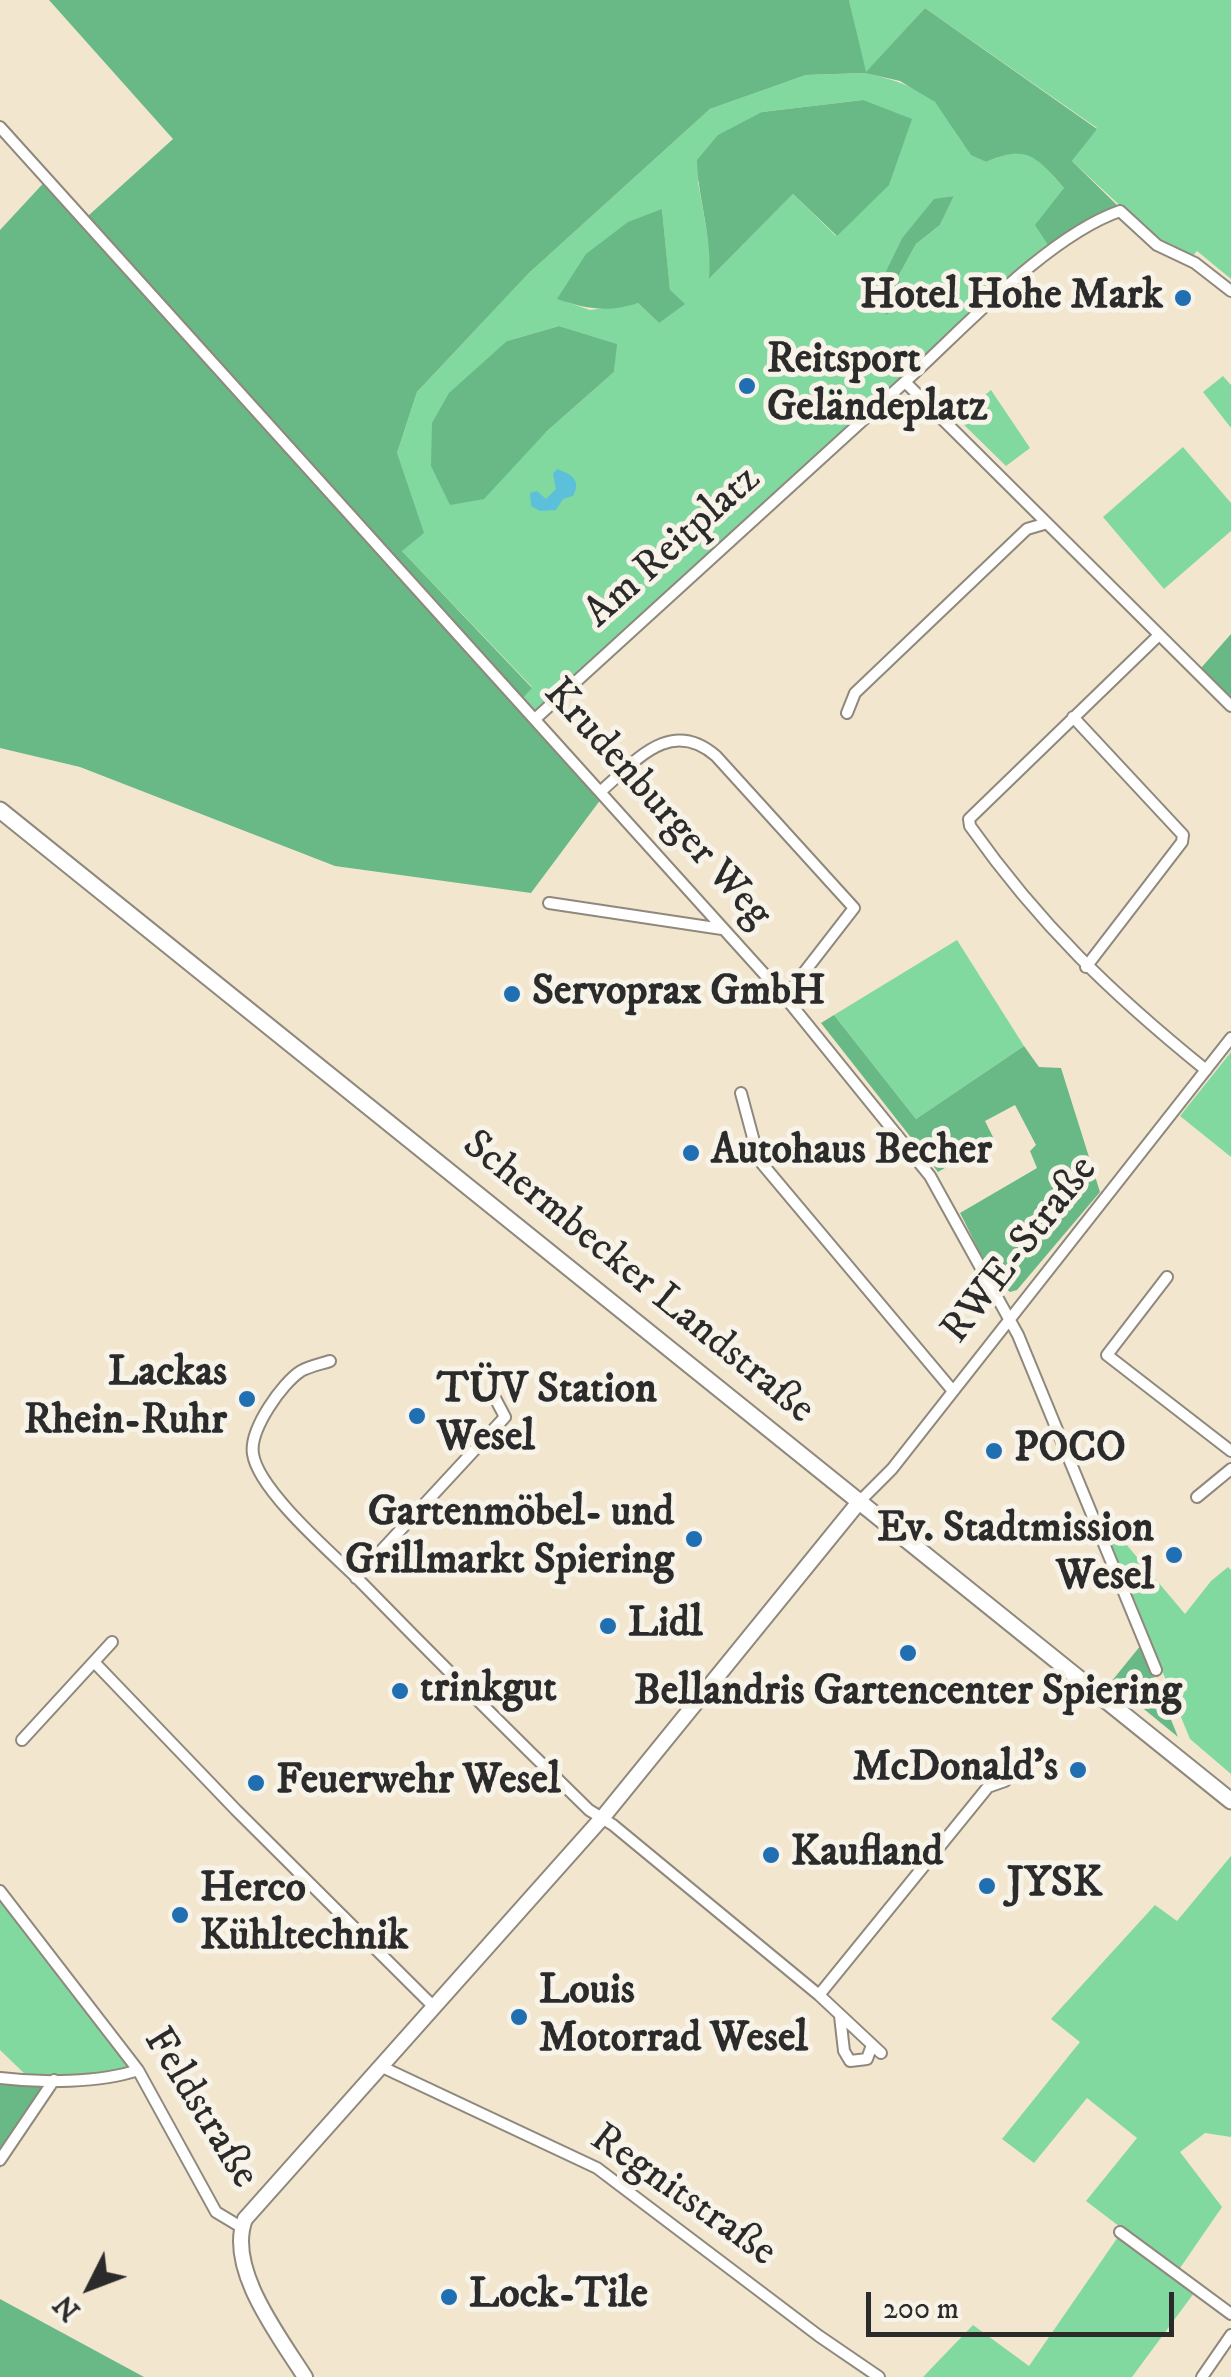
<!DOCTYPE html>
<meta charset="utf-8">
<style>
body{margin:0}
#map{position:relative;width:1231px;height:2377px;overflow:hidden;background:#f3e6cf;font-family:"IM FELL DW Pica",serif}
canvas{display:block}
.north{position:absolute;left:40px;top:2237px;width:100px;height:100px;-webkit-text-stroke:8px #f7f3e8;paint-order:stroke;rotate:228deg;font-size:28px;font-weight:700;line-height:40px;text-align:center;color:#2b2b2b}
.north::after{content:'';display:block;margin:auto;width:35px;height:45px;background:#2b2b2b;clip-path:polygon(50% 0,100% 100%,50% 72%,0 100%)}
.scale{position:absolute;left:866px;top:2292px;width:308px;height:45px;box-sizing:border-box;border:5px solid #2b2b2b;border-top:0;padding-left:12px;font-size:30px;line-height:35px;white-space:nowrap;color:#2b2b2b;-webkit-text-stroke:8px #f7f3e8;paint-order:stroke}
</style>
<div id="map">
<canvas width="1231" height="2377"></canvas>
<div class="north">N</div>
<div class="scale">200 m</div>
</div>
<script>
const context = document.querySelector('canvas').getContext('2d');
context.lineJoin = 'round';
function paint(path, color) { context.fillStyle = color; context.fill(path, 'evenodd'); }
function strokePath(path, color, width, dash) { context.strokeStyle = color; context.lineWidth = width; context.lineCap = dash ? 'butt' : 'round'; context.setLineDash(dash || []); context.stroke(path); }
function drawText(font, color, halo, rows, align = 'center') {
  context.font = font + ' "IM FELL DW Pica",serif'; context.lineWidth = 10; context.setLineDash([]); context.textBaseline = 'middle'; context.strokeStyle = halo; context.fillStyle = color; for (const [text, x, y, turn = 0] of rows) {
    context.save(); context.translate(x, y); context.rotate((+turn || 0) * Math.PI / 180); context.textAlign = isNaN(turn) ? turn : align; if (halo) context.strokeText(text, 0, 0); context.fillText(text, 0, 0); context.restore();
  }
}
paint(new Path2D(`
 M849,0H1231V279L1197,251L1191,258L1158,241L1072,161L1097,128L925,8L866,73C890,79 914,85 934,101C956,120 957,149 986,162C1029,143 1035,156 1064,188L1050,248L536,717L521,700L532,687L402,551L397,453L417,392L529,273L710,109L806,75L865,73ZM863,100L836,236L793,194L710,278L711,255L698,182L762,112ZM954,196L940,225L916,244L899,275L882,279L902,238L934,200ZM662,209L670,291L659,323L638,303L590,310L558,299ZM559,326L616,344L614,372L546,432L507,341Z
 M1223,376L1231,385V428L1203,392Z
 M991,390L1030,448L1006,466L957,418Z
 M1183,447L1231,503V531L1164,589L1103,517Z
 M957,940L1024,1046L916,1119L834,1015Z
 M1231,1052V1157L1180,1116Z
 M1120,1537L1185,1614L1211,1581L1228,1567L1231,1570V1774L1190,1739L1109,1541Z
 M1231,1856V2137L1205,2133L1180,2152L1222,2207L1178,2271L1086,2201L1137,2138L1087,2098L1034,2163L1002,2139L1080,2042L1051,2019L1155,1905L1177,1921Z
 M0,1899L130,2067L122,2072L29,2078L0,2050Z
 M1118,2237L1194,2293L1132,2377H923L973,2325L1029,2366Z`), '#81d99f');
paint(new Path2D(`
 M49,0H849L866,72L925,8L1097,129L1072,161L1120,208L1050,248L1035,225L1064,188C1036,157 1028,144 986,162L971,155L935,102L900,81L865,73L806,75L710,109L529,273L417,392L397,453L424,533L402,551L532,688L521,700L601,799L531,893L335,866L80,767L0,748V230L51,175L88,216L173,139Z
 M863,100L912,119L889,185L837,236L793,194L709,279C713,238 698,201 697,160L718,135L762,112Z
 M954,196L940,225L916,244L899,275L901,305L886,315L882,279L902,238L934,199Z
 M662,209L670,290L685,304L659,323L638,303C607,313 587,309 557,299L586,254L628,222Z
 M559,326L617,344L614,372L546,432L484,499L450,505L431,466L432,423L449,393L507,341Z
 M1231,634V698L1201,668Z
 M834,1015L916,1119L1024,1046L1039,1067L1061,1068L1100,1192L1017,1290L1010,1292C987,1274 974,1239 960,1213L1037,1168L1030,1151L1036,1145L1015,1105L985,1121L993,1137L986,1144L938,1172L821,1023Z
 M1141,1645L1178,1737L1111,1682Z
 M0,2081L40,2084L43,2089L56,2084L0,2168Z
 M0,2299L144,2377H0Z`), '#68b986');
paint(new Path2D(`
 M557,469C571,474 582,480 573,496L563,499L556,510L540,511L531,506L530,493L537,491L546,499L556,489L553,474Z`), '#5dc0db');
const street = new Path2D(`
 M0,127L785,997L930,1176L1018,1335L1156,1670
 M905,382L1231,706
 M1158,636L969,819L970,826C1040,925 1112,994 1206,1070
 M847,713L855,693L1027,529L1044,524
 M1073,717L1183,835L1182,842L1086,967
 M535,719C659,606 783,493 907,380C964,328 1048,236 1120,211L1157,245L1195,263L1231,291
 M600,792C635,762 670,716 716,756L854,908L785,997
 M549,903L722,929
 M741,1093L759,1160L953,1391
 M1167,1277L1107,1355L1231,1451
 M330,1361C321,1364 310,1366 301,1371C282,1383 249,1430 253,1454C258,1489 328,1550 355,1576C432,1655 510,1733 589,1810L613,1825L819,1995L881,2053
 M1197,1497L1231,1469
 M859,1502L892,1469L1231,1038
 M356,1578L505,1417L495,1398
 M94,1662L236,1810L433,2006
 M22,1740L112,1642
 M0,1891L138,2070L216,2212L241,2227
 M819,1995L988,1787L992,1769L1004,1768L1005,1781L988,1787
 M840,2016L844,2051L850,2061L867,2059L872,2045
 M380,2066L597,2168L819,2336L879,2377
 M0,2078C40,2083 100,2083 138,2070
 M0,2160L54,2080
 M1120,2232L1231,2314
 M1202,2377L1231,2335`);
const secondary = new Path2D(`
 M305,2377C279,2336 226,2268 245,2219L603,1817L859,1502`);
const primary = new Path2D(`
 M0,810L1231,1801`);
strokePath(street, '#8f887d', 14);
strokePath(secondary, '#8f887d', 18);
strokePath(primary, '#8f887d', 19);
strokePath(street, '#fff', 10);
strokePath(secondary, '#fff', 14);
strokePath(primary, '#fff', 15);
for (const [x, y, r, color] of [
 [1183,298,10,"#1f6fb2"],
 [747,386,10,"#1f6fb2"],
 [512,994,10,"#1f6fb2"],
 [691,1153,10,"#1f6fb2"],
 [247,1399,10,"#1f6fb2"],
 [417,1416,10,"#1f6fb2"],
 [994,1451,10,"#1f6fb2"],
 [694,1539,10,"#1f6fb2"],
 [1174,1555,10,"#1f6fb2"],
 [608,1626,10,"#1f6fb2"],
 [908,1653,10,"#1f6fb2"],
 [400,1691,10,"#1f6fb2"],
 [1078,1770,10,"#1f6fb2"],
 [256,1783,10,"#1f6fb2"],
 [771,1855,10,"#1f6fb2"],
 [987,1886,10,"#1f6fb2"],
 [180,1915,10,"#1f6fb2"],
 [519,2017,10,"#1f6fb2"],
 [449,2297,10,"#1f6fb2"]
]) { const dot = new Path2D(); dot.arc(x, y, r, 0, 2 * Math.PI); context.fillStyle = color; context.fill(dot); strokePath(dot, '#f7f3e8', 4); }
drawText('bold 42px', '#2b2b2b', '#f7f3e8', [
 ["Hotel Hohe Mark",1163,298,"right"],
 ["Reitsport",767,362],
 ["Geländeplatz",767,410],
 ["Servoprax GmbH",532,994],
 ["Autohaus Becher",711,1153],
 ["Lackas",227,1375,"right"],
 ["Rhein-Ruhr",227,1423,"right"],
 ["TÜV Station",437,1392],
 ["Wesel",437,1440],
 ["POCO",1014,1451],
 ["Gartenmöbel- und",674,1515,"right"],
 ["Grillmarkt Spiering",674,1563,"right"],
 ["Ev. Stadtmission",1154,1531,"right"],
 ["Wesel",1154,1579,"right"],
 ["Lidl",628,1626],
 ["trinkgut",420,1691],
 ["Bellandris Gartencenter Spiering",908,1694,"center"],
 ["McDonald's",1058,1770,"right"],
 ["Feuerwehr Wesel",276,1783],
 ["Kaufland",791,1855],
 ["JYSK",1007,1886],
 ["Herco",200,1891],
 ["Kühltechnik",200,1939],
 ["Louis",539,1993],
 ["Motorrad Wesel",539,2041],
 ["Lock-Tile",469,2297]
], 'left');
drawText('42px', '#2b2b2b', '#f7f3e8', [
 ["Am Reitplatz",674,548,-42],
 ["Krudenburger Weg",656,805,48],
 ["RWE-Straße",1021,1251,-52],
 ["Schermbecker Landstraße",637,1279,39],
 ["Feldstraße",199,2109,58],
 ["Regnitstraße",682,2197,35]
]);
</script>
